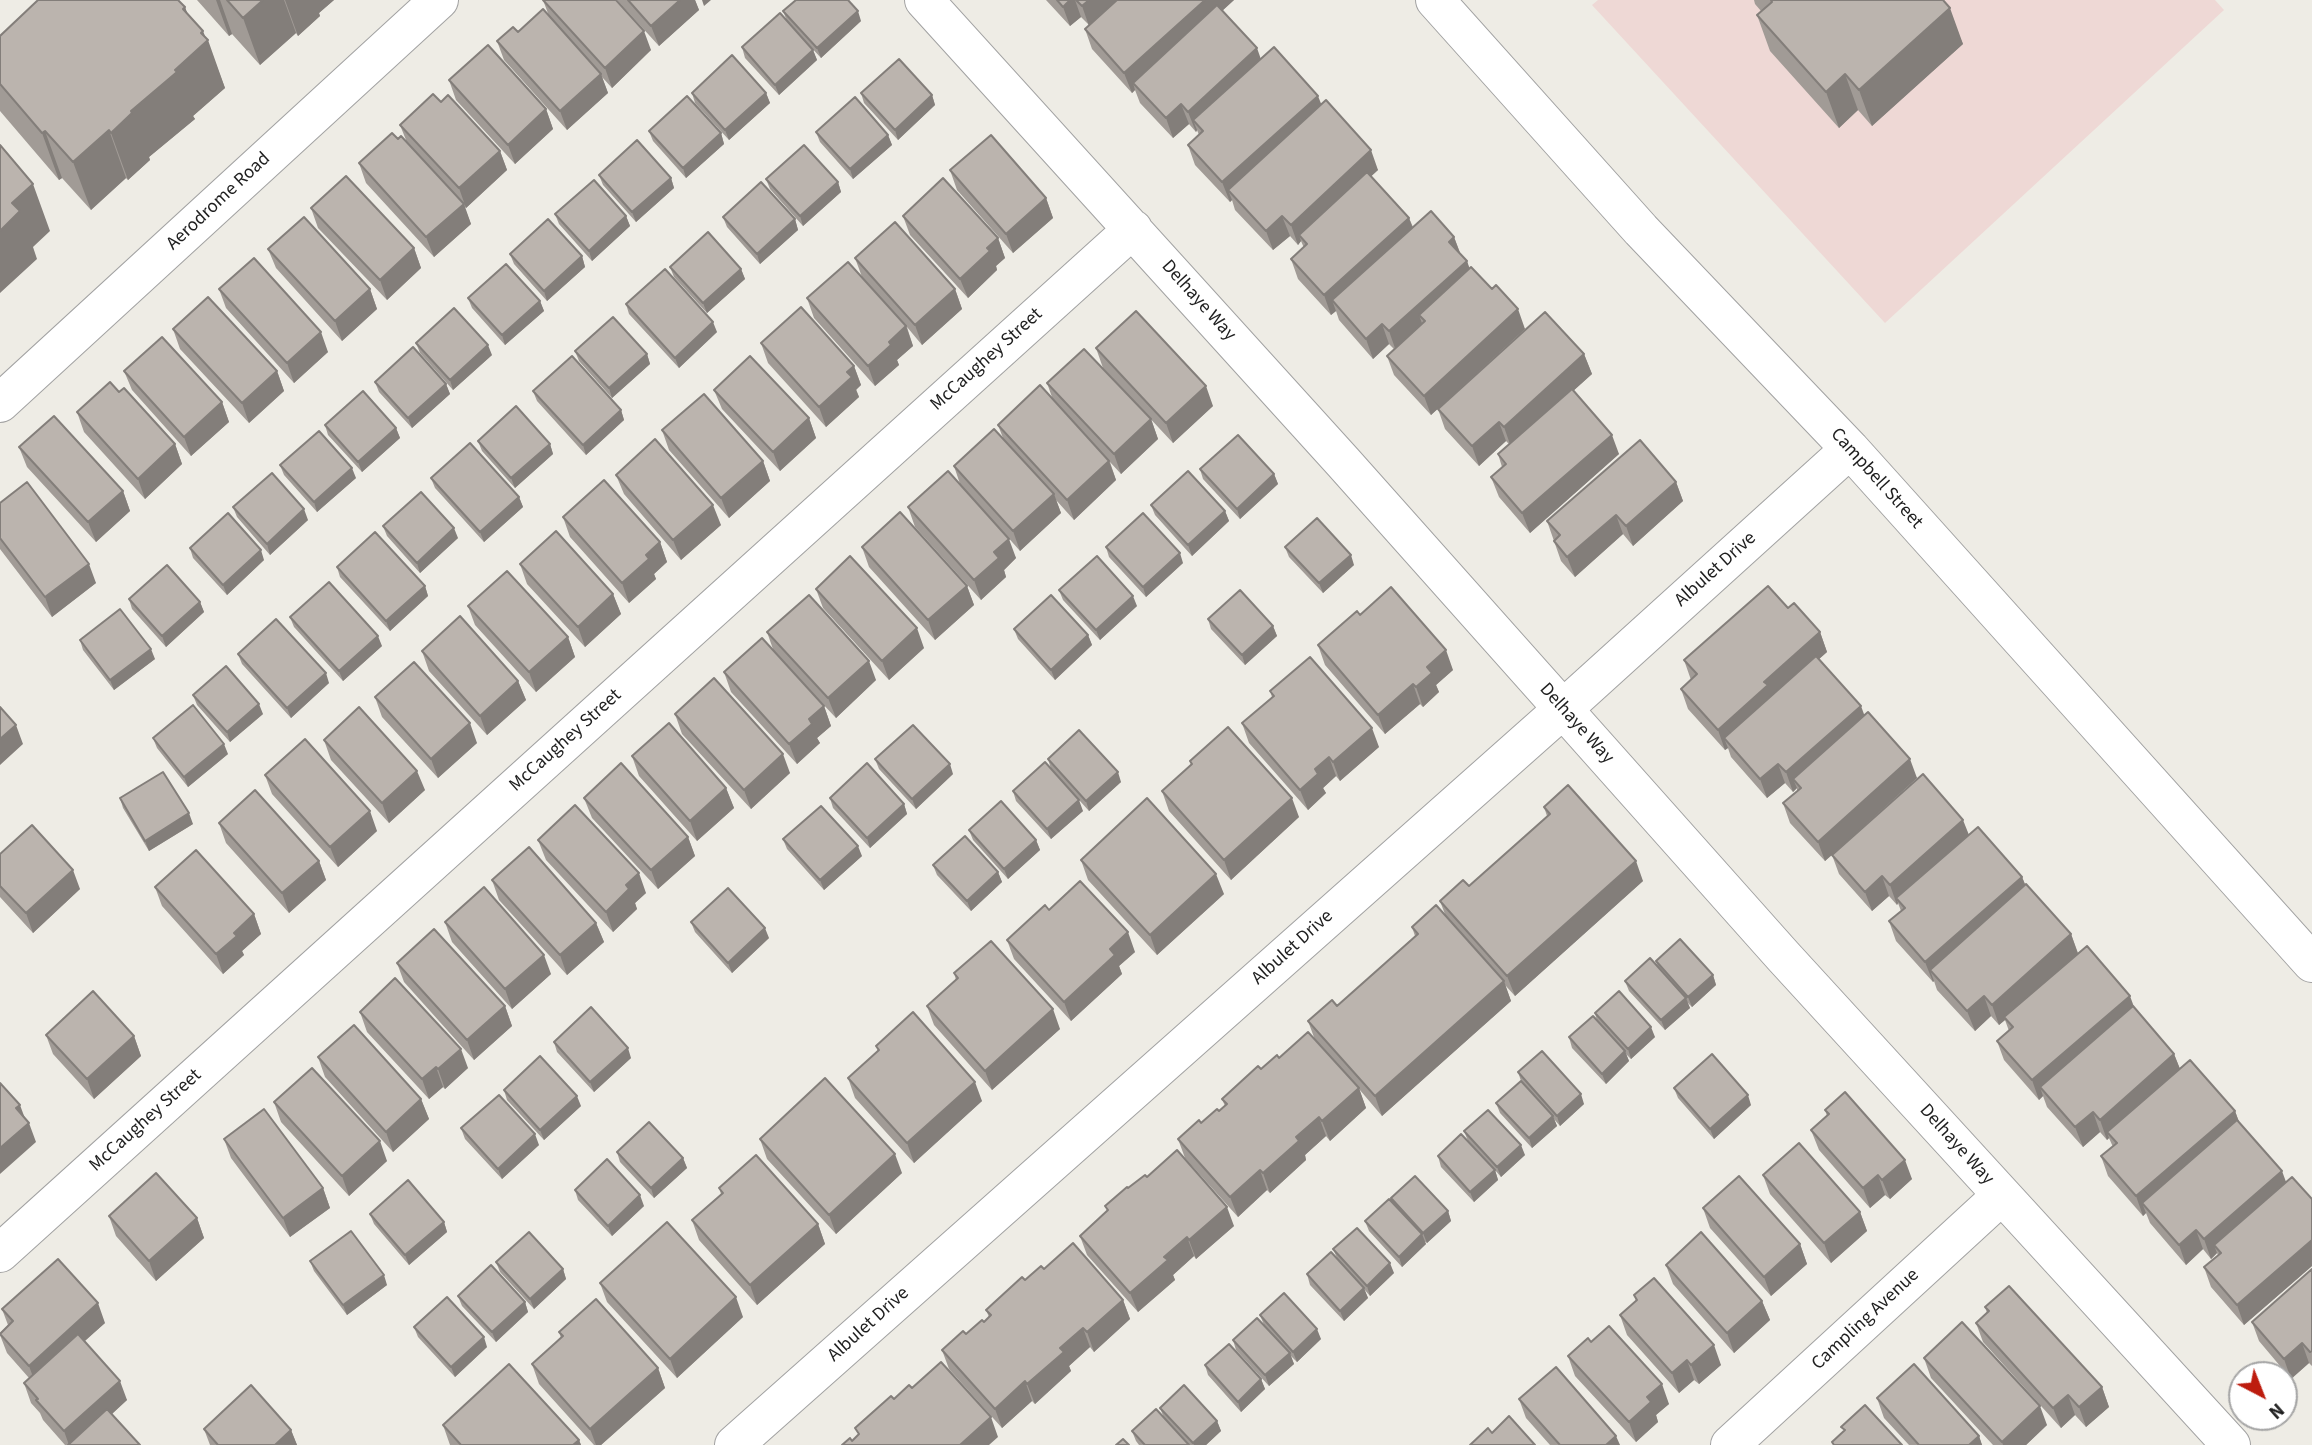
<!DOCTYPE html>
<style>
body{margin:0}
#map{position:relative;width:2312px;height:1445px;overflow:hidden;background:#eeece5;font-family:"Source Sans 3",sans-serif}
canvas{display:block}
.north{position:absolute;left:2228px;top:1361px;width:70px;height:70px;box-sizing:border-box;background:#fff;border:2px solid #a5a5a5;border-radius:50%;rotate:138deg;font-size:19px;font-weight:700;line-height:28px;text-align:center;color:#1e1e1e}
.north::after{content:'';display:block;margin:auto;width:24px;height:32px;background:#bd1c0e;clip-path:polygon(50% 0,100% 100%,50% 72%,0 100%)}
</style>
<div id="map">
<canvas width="2312" height="1445"></canvas>
<div class="north">N</div>
</div>
<script>
const context = document.querySelector('canvas').getContext('2d');
context.lineJoin = 'round';
function paint(path, color) { context.fillStyle = color; context.fill(path, 'evenodd'); }
function strokePath(path, color, width, dash) { context.strokeStyle = color; context.lineWidth = width; context.lineCap = dash ? 'butt' : 'round'; context.setLineDash(dash || []); context.stroke(path); }
function drawText(font, color, halo, rows, align = 'center') {
  context.font = font + ' "Source Sans 3",sans-serif'; context.lineWidth = 5; context.setLineDash([]); context.textBaseline = 'middle'; context.strokeStyle = halo; context.fillStyle = color; for (const [text, x, y, turn = 0] of rows) {
    context.save(); context.translate(x, y); context.rotate((+turn || 0) * Math.PI / 180); context.textAlign = isNaN(turn) ? turn : align; if (halo) context.strokeText(text, 0, 0); context.fillText(text, 0, 0); context.restore();
  }
}
paint(new Path2D(`
 M1598,0H2215L2224,10L1885,323L1592,5Z`), '#eed8d5');
const minor = new Path2D(`
 M924,0L1343,462L1783,956L2231,1445
 M1435,0L1641,230L1850,449L2312,963
 M0,403L439,0
 M0,1253L1133,229
 M734,1445L1563,709L1850,449
 M1730,1445L2002,1195`);
strokePath(minor, '#a2a2a2', 40);
strokePath(minor, '#fff', 38);
paint(new Path2D(`
 M197,0H334L319,13L320,16L298,36L296,33L260,65L232,34L229,36Z
 M543,0L651,50L612,88L602,77L608,93L567,130L504,60L497,41L518,32L549,16Z
 M617,0H695L699,10L659,46Z
 M1046,0H1234L1222,11L1261,59L1321,104L1378,170L1371,176L1409,218L1413,227L1454,237L1461,255L1467,261L1469,269L1525,329L1431,415L1394,375L1387,356L1394,349L1389,344L1373,359L1339,320L1336,311L1331,315L1298,279L1291,259L1304,248L1301,241L1298,245L1290,236L1273,250L1235,210L1232,200L1230,202L1195,165L1188,145L1199,135L1197,130L1196,132L1189,124L1173,138L1140,103L1135,90L1132,93L1092,49L1085,29L1089,25L1081,17L1070,26Z
 M1754,0H1943L1963,44L1872,126L1858,110L1839,128L1770,51L1757,15L1761,11L1755,4Z
 M185,7L187,13L206,38L225,88L193,116L195,119L149,157L150,160L128,180L126,178L91,210L62,178L59,180L0,111V36Z
 M783,11L861,21L821,58L787,21Z
 M742,47L813,50L817,60L779,95L745,58Z
 M449,80L546,109L553,129L515,164L456,100Z
 M692,93H766L770,103L729,140L695,103Z
 M861,93L932,95L935,105L898,140L864,103Z
 M441,102L500,151L507,170L466,208L464,206L471,224L434,257L366,183L359,163L398,139L406,140L400,125Z
 M649,131L721,133L724,144L686,178L653,141Z
 M816,132L888,135L892,145L853,179L820,142Z
 M950,170L1046,198L1053,218L1013,253L957,190Z
 M599,175L671,178L674,188L636,222L603,185Z
 M766,179L838,182L841,192L803,226L770,189Z
 M311,208L414,248L421,268L387,300L318,228Z
 M555,214L626,216L630,226L592,261L559,224Z
 M903,216L998,238L1005,258L996,266L997,270L968,298L910,235Z
 M723,217L795,219L798,230L760,264L727,227Z
 M268,249L370,289L377,309L342,341L276,268Z
 M510,254L582,256L585,267L547,301L514,264Z
 M855,258L955,289L962,309L922,345L907,327L913,346L897,360L899,365L875,386L814,318L807,298L862,277Z
 M670,267L741,269L745,279L707,313L674,277Z
 M219,289L328,352L294,383L226,308Z
 M468,298L540,301L544,311L505,345L472,308Z
 M626,304L717,332L679,368L629,314Z
 M173,329L277,371L284,391L249,423L180,349Z
 M416,343L492,355L453,390L420,353Z
 M761,343L854,366L861,385L856,389L859,397L826,427L768,363Z
 M1096,348L1213,406L1173,443L1103,368Z
 M575,351L647,354L650,364L612,398L579,361Z
 M1584,354L1592,374L1573,391L1619,454L1530,533L1499,497L1491,477L1502,467L1498,454L1509,444L1506,441L1479,466L1445,429L1438,409Z
 M124,371L222,402L229,422L191,456L132,390Z
 M375,382L446,384L450,394L412,428L379,392Z
 M1047,383L1151,419L1158,439L1121,474L1110,462L1116,480L1074,520L1056,500L1061,513L1020,551L998,526L1016,558L1004,570L1006,577L981,600L915,527L908,507L960,484L954,466L1003,438L998,425L1053,400Z
 M714,390L809,418L816,438L780,471L722,409Z
 M533,391L621,410L624,420L586,455L537,401Z
 M119,392L175,444L182,464L145,499L84,432L77,412Z
 M325,425L396,428L400,438L362,472L328,435Z
 M662,430L763,461L770,481L729,518L669,450Z
 M478,441L550,444L553,454L515,488L482,451Z
 M19,447L123,491L130,511L96,542L27,467Z
 M280,465L356,478L317,512L284,475Z
 M1200,469L1274,474L1278,484L1240,519L1203,479Z
 M616,475L721,525L681,560L624,494Z
 M431,478L519,497L523,507L484,542L435,488Z
 M1676,482L1683,501L1633,546L1623,534L1575,577L1561,561L1547,521Z
 M0,503L96,583L52,617L0,549Z
 M1151,505L1225,511L1229,521L1192,556L1155,515Z
 M233,507L308,520L270,555L237,517Z
 M563,517L660,542L667,562L654,574L656,579L629,603L570,537Z
 M383,526L458,538L420,573L387,536Z
 M862,547L967,586L974,605L935,640L869,567Z
 M1106,547L1183,563L1146,597L1109,557Z
 M1285,547L1354,565L1323,593L1289,557Z
 M190,548L264,560L227,595L193,558Z
 M520,564L613,594L621,614L585,647L527,584Z
 M337,567L425,586L428,596L390,631L340,577Z
 M816,589L924,648L889,680L823,608Z
 M1059,590L1137,606L1100,640L1063,600Z
 M129,599L200,602L204,612L166,647L132,609Z
 M468,606L568,637L575,657L536,692L475,625Z
 M1788,608L1820,632L1827,652L1819,659L1864,715L1917,778L1842,846L1969,834L2022,877L2025,884L2071,934L2078,953L2135,1009L2174,1054L2180,1069L2235,1111L2239,1122L2286,1182L2312,1199V1266L2244,1325L2211,1287L2204,1267L2218,1255L2217,1253L2211,1259L2203,1249L2186,1265L2150,1223L2146,1213L2143,1216L2108,1176L2101,1156L2113,1147L2109,1138L2107,1140L2100,1132L2083,1147L2047,1107L2043,1096L2039,1100L2004,1060L1997,1041L2009,1031L2005,1020L1999,1025L1991,1016L1975,1031L1937,990L1934,981L1933,982L1896,941L1889,921L1901,911L1898,903L1897,905L1889,896L1872,911L1839,874L1832,855L1825,861L1790,823L1783,803L1797,791V788L1793,792L1785,783L1767,798L1731,757L1728,748L1725,750L1688,709L1681,689L1691,680L1684,660Z
 M1360,615L1453,670L1436,685L1439,692L1423,707L1420,704L1385,734L1325,665L1318,645Z
 M290,617L382,646L343,681L294,627Z
 M1208,619L1273,626L1277,636L1245,665L1211,629Z
 M1014,629L1088,635L1092,645L1055,680L1018,639Z
 M767,632L876,680L836,718L774,652Z
 M80,640L155,659L114,690L83,650Z
 M422,651L518,681L526,700L487,735L429,671Z
 M238,654L329,683L291,718L242,664Z
 M724,672L824,706L831,726L817,738L820,743L797,764L731,692Z
 M1270,691L1379,747L1340,781L1336,776L1323,788L1326,793L1308,810L1249,743L1242,723L1272,697Z
 M193,695L263,714L230,742L197,705Z
 M375,697L477,743L438,778L382,717Z
 M675,714L790,773L751,809L682,734Z
 M153,738L228,754L188,787L157,748Z
 M324,740L425,790L389,823L331,760Z
 M632,756L726,788L734,808L697,841L639,776Z
 M875,759L953,774L916,809L879,769Z
 M1048,759L1121,782L1089,811L1051,769Z
 M1190,761L1299,817L1231,880L1169,811L1162,791L1191,765Z
 M265,775L377,831L338,867L272,794Z
 M1013,791L1083,811L1051,839L1016,801Z
 M120,798L193,824L149,851L123,808Z
 M584,798L688,837L695,856L658,889L592,818Z
 M830,798L904,804L907,814L870,848L833,808Z
 M1544,807L1643,881L1515,996L1505,985L1511,1001L1382,1116L1359,1089L1366,1108L1330,1141L1326,1136L1305,1155L1306,1160L1270,1193L1267,1190L1238,1217L1185,1158L1178,1139L1219,1111L1225,1106L1222,1099L1261,1069L1279,1058L1315,1040L1308,1021L1337,1006L1415,936L1412,927L1446,917L1440,901L1469,886L1547,816Z
 M219,823L319,861L326,880L289,913L226,843Z
 M969,830L1036,840L1040,850L1008,879L973,840Z
 M783,839L862,856L824,890L787,849Z
 M538,840L646,893L635,903L637,909L613,932L546,860Z
 M0,854L80,889L33,933L0,897Z
 M1081,860L1224,894L1157,955L1088,880Z
 M933,865L998,872L1002,882L971,911L937,875Z
 M492,880L596,923L604,942L567,975L499,900Z
 M155,887L254,914L261,934L242,951L244,955L223,974L162,906Z
 M1049,910L1135,952L1119,966L1122,974L1071,1021L1014,959L1007,940Z
 M445,922L551,974L512,1009L452,942Z
 M691,922L769,938L732,973L695,932Z
 M1656,961L1713,975L1716,985L1692,1007L1687,1002L1690,1008L1665,1030L1629,991L1625,981L1658,967Z
 M397,963L505,1006L512,1026L474,1060L404,982Z
 M954,973L1060,1029L992,1090L934,1025L927,1006L956,980Z
 M360,1012L468,1068L445,1089L443,1087L429,1099L367,1032Z
 M1595,1013L1655,1037L1631,1059L1626,1054L1629,1061L1606,1084L1572,1048L1569,1037L1597,1021Z
 M46,1035L134,1036L141,1056L94,1099L53,1054Z
 M554,1042L631,1058L594,1092L557,1052Z
 M876,1046L982,1101L914,1163L855,1098L848,1078L878,1052Z
 M318,1057L421,1099L429,1119L393,1152L325,1077Z
 M1518,1072L1584,1104L1560,1126L1554,1119L1557,1126L1532,1148L1500,1113L1496,1103L1521,1081Z
 M1674,1088L1751,1105L1714,1139L1678,1098Z
 M504,1090L581,1106L544,1140L507,1100Z
 M274,1102L387,1161L349,1196L281,1122Z
 M1825,1110L1912,1179L1890,1199L1885,1195L1870,1208L1819,1150L1811,1130L1827,1116Z
 M461,1128L539,1145L502,1179L465,1139Z
 M1464,1131L1525,1155L1501,1177L1495,1170L1498,1180L1474,1202L1441,1167L1438,1156L1468,1141Z
 M224,1139L323,1188L330,1208L290,1237L231,1158Z
 M760,1139L902,1173L836,1234L767,1159Z
 M617,1152L683,1158L687,1168L654,1198L620,1162Z
 M1763,1175L1860,1212L1867,1231L1831,1263L1770,1194Z
 M1147,1177L1234,1226L1196,1259L1194,1256L1173,1275L1175,1280L1138,1312L1087,1255L1080,1236L1107,1211L1105,1206L1128,1188Z
 M719,1188L818,1224L825,1244L757,1305L699,1240L692,1220L721,1194Z
 M575,1190L644,1206L612,1236L578,1200Z
 M1391,1198L1448,1211L1451,1221L1427,1243L1424,1241L1426,1244L1402,1267L1369,1231L1365,1221L1392,1202Z
 M1703,1208L1800,1244L1807,1264L1771,1296L1710,1228Z
 M370,1214L444,1222L447,1232L409,1265L374,1224Z
 M109,1216L197,1218L204,1238L156,1281L116,1236Z
 M1333,1249L1394,1273L1370,1296L1364,1289L1368,1298L1344,1321L1310,1285L1307,1274L1337,1258Z
 M310,1261L387,1285L347,1315L314,1271Z
 M496,1262L563,1269L566,1279L534,1309L500,1272Z
 M1666,1265L1762,1301L1770,1320L1734,1353L1673,1284Z
 M1044,1269L1123,1300L1130,1319L1094,1352L1090,1347L1069,1366L1071,1371L1035,1404L1032,1401L1002,1428L949,1369L942,1350L984,1322L989,1317L986,1310L1025,1280Z
 M2312,1269V1366L2309,1363L2291,1379L2259,1341L2252,1322Z
 M600,1283L743,1317L677,1378L607,1302Z
 M1634,1295L1721,1365L1699,1384L1694,1380L1679,1393L1627,1335L1620,1315L1636,1301Z
 M458,1296L525,1302L528,1312L496,1342L462,1306Z
 M1985,1307L2102,1387L2109,1407L2086,1427L2075,1415L2061,1428L1983,1342L1976,1323L1987,1313Z
 M2,1309L105,1323L84,1341L127,1400L112,1414L140,1445H65L43,1420L40,1413L31,1403L24,1383L29,1378L7,1353L0,1335V1333L8,1325Z
 M1260,1315L1321,1339L1297,1362L1290,1355L1294,1364L1269,1386L1236,1350L1233,1340L1264,1325Z
 M414,1327L487,1347L455,1377L418,1337Z
 M559,1332L658,1368L665,1388L601,1445H594L539,1384L532,1364L561,1338Z
 M1591,1342L1669,1404L1656,1415L1658,1422L1636,1442L1575,1376L1568,1356Z
 M1924,1358L2047,1425L2026,1445H1993L1931,1378Z
 M1205,1365L1261,1379L1265,1389L1241,1412L1208,1375Z
 M1877,1398L1979,1436L1982,1445H1909L1884,1418Z
 M1519,1399L1620,1445H1550L1526,1418Z
 M1160,1408L1217,1421L1221,1431L1206,1445H1139L1136,1441L1132,1431L1164,1418Z
 M443,1425L579,1440L581,1445H450Z
 M204,1429L291,1430L297,1445H210Z`), '#a19b96');
paint(new Path2D(`
 M216,0H220L232,34L229,36Z
 M263,0H284L296,33L260,65L243,18Z
 M285,0H334L319,13L320,16L298,36Z
 M680,0H695L699,10L659,46L651,26Z
 M702,0H711L704,6Z
 M1070,0H1075L1081,17L1070,26L1063,7Z
 M1089,0H1118L1089,26L1082,6Z
 M1205,0H1234L1138,88L1133,83L1135,90L1132,93L1124,73Z
 M185,7L200,48L201,33L203,31L207,41L208,40L225,88L193,116L195,119L149,157L150,160L128,180L111,133L131,111L175,70L183,9Z
 M1950,8L1963,44L1872,126L1859,90Z
 M858,11L861,21L821,58L817,48Z
 M644,31L651,50L612,88L605,68Z
 M1257,48L1264,68L1193,120L1197,130L1196,132L1188,112Z
 M813,50L817,60L779,95L775,85Z
 M601,74L608,93L567,130L560,111Z
 M1845,74L1858,110L1839,128L1826,92Z
 M766,93L770,103L729,140L725,130Z
 M932,95L935,105L898,140L895,130Z
 M1318,96L1326,116L1228,190L1232,200L1230,202L1222,182Z
 M1181,104L1189,124L1173,138L1166,118Z
 M546,109L553,129L515,164L508,145Z
 M109,130L126,178L91,210L73,162Z
 M45,131L62,178L59,180L42,133Z
 M721,133L724,144L686,178L683,168Z
 M888,135L892,145L853,179L850,169Z
 M1371,150L1378,170L1303,240L1299,235L1301,241L1298,245L1291,225Z
 M500,151L507,170L466,208L459,188Z
 M671,178L674,188L636,222L632,212Z
 M838,182L841,192L803,226L800,216Z
 M33,184L50,231L33,247L37,259L0,293V231L12,203Z
 M1046,198L1053,218L1013,253L1006,234Z
 M464,204L471,224L434,257L426,237Z
 M626,216L630,226L592,261L589,251Z
 M1282,216L1290,236L1273,250L1266,231Z
 M1409,218L1416,237L1332,300L1336,311L1331,315L1324,295Z
 M795,219L798,230L760,264L757,254Z
 M1454,237L1461,256L1449,242Z
 M998,238L1005,258L996,266L997,270L968,298L960,279L987,248Z
 M414,248L421,268L387,300L380,280Z
 M582,256L585,267L547,301L544,291Z
 M1467,261L1474,281L1425,321L1419,315L1423,326L1396,351L1389,331Z
 M741,269L745,279L707,313L703,303Z
 M370,289L377,309L342,341L335,321Z
 M955,289L962,309L922,345L915,325Z
 M540,301L544,311L505,345L502,335Z
 M1518,309L1525,329L1431,415L1424,396Z
 M713,322L717,332L679,368L675,358Z
 M1382,324L1389,344L1373,359L1366,339Z
 M906,326L913,346L897,360L899,365L875,386L868,366L889,342Z
 M321,332L328,352L294,383L287,363Z
 M488,345L492,355L453,390L450,380Z
 M647,354L650,364L612,398L609,388Z
 M1584,354L1592,374L1511,447L1504,427Z
 M854,366L861,385L856,390L859,397L826,427L819,407L847,372Z
 M277,371L284,391L249,423L242,403Z
 M446,384L450,394L412,428L408,418Z
 M1206,386L1213,406L1173,443L1166,423Z
 M222,402L229,422L191,456L184,437Z
 M621,410L624,420L586,455L583,445Z
 M809,418L816,438L780,471L773,452Z
 M1151,419L1158,439L1121,474L1114,454Z
 M1499,422L1506,441L1479,466L1472,446Z
 M396,428L400,438L362,472L358,462Z
 M1612,435L1619,454L1530,533L1522,513Z
 M175,444L182,464L145,499L138,479Z
 M550,444L553,454L515,488L511,478Z
 M763,461L770,481L729,518L721,498Z
 M1109,461L1116,480L1074,520L1067,500Z
 M352,468L356,478L317,512L314,502Z
 M1274,474L1278,484L1240,519L1237,509Z
 M1676,482L1683,501L1633,546L1626,526Z
 M123,491L130,511L96,542L88,522Z
 M1054,494L1061,513L1020,551L1013,531Z
 M519,497L523,507L484,542L480,532Z
 M713,505L721,525L681,560L673,540Z
 M304,509L308,520L270,555L267,544Z
 M1225,511L1229,521L1192,556L1188,545Z
 M1616,515L1623,534L1575,577L1567,557Z
 M454,528L458,538L420,573L417,563Z
 M1009,539L1016,558L1004,570L1006,577L981,600L974,580L994,552Z
 M660,542L667,562L654,574L656,579L629,603L622,583L646,555Z
 M261,550L264,560L227,595L223,585Z
 M1180,553L1183,563L1146,597L1143,587Z
 M1351,555L1354,565L1323,593L1319,583Z
 M89,564L96,583L52,617L45,597Z
 M425,586L428,596L390,631L386,621Z
 M967,586L974,605L935,640L928,620Z
 M613,594L621,614L585,647L578,627Z
 M1133,596L1137,606L1100,640L1096,630Z
 M200,602L204,612L166,647L162,636Z
 M1273,626L1277,636L1245,665L1242,655Z
 M917,628L924,648L889,680L882,661Z
 M1820,632L1827,652L1773,700L1724,738L1728,748L1725,750L1718,730L1764,682Z
 M1088,635L1092,645L1055,680L1051,670Z
 M378,636L382,646L343,681L339,671Z
 M568,637L575,657L536,692L529,672Z
 M151,649L155,659L114,690L110,680Z
 M1446,650L1453,670L1436,685L1439,692L1423,707L1416,687L1427,667Z
 M869,661L876,680L836,718L828,698Z
 M326,673L329,683L291,718L287,708Z
 M518,681L526,700L487,735L480,716Z
 M1413,684L1420,704L1385,734L1378,715Z
 M259,704L263,714L230,742L227,732Z
 M824,706L831,726L817,738L820,743L797,764L789,744L809,719Z
 M1861,706L1868,725L1793,779L1797,788L1793,792L1786,772Z
 M470,723L477,743L438,778L431,759Z
 M16,725L23,744L0,765V739Z
 M1372,728L1379,747L1340,781L1333,762Z
 M224,744L228,754L188,787L184,777Z
 M783,754L790,773L751,809L744,790Z
 M1329,757L1336,776L1323,788L1326,793L1308,810L1300,790L1315,769Z
 M1910,759L1917,778L1825,861L1818,842Z
 M950,764L953,774L916,809L912,799Z
 M1778,764L1785,783L1767,798L1760,779Z
 M417,771L425,790L389,823L382,803Z
 M1118,772L1121,782L1089,811L1086,801Z
 M726,788L734,808L697,841L690,821Z
 M1292,798L1299,817L1231,880L1224,860Z
 M1079,800L1083,811L1051,839L1047,829Z
 M904,804L907,814L870,848L867,838Z
 M370,811L377,831L338,867L330,847Z
 M189,813L193,824L149,851L145,841Z
 M1963,820L1971,840L1896,898L1898,903L1897,905L1890,885Z
 M688,837L695,856L658,889L651,870Z
 M1036,840L1040,850L1008,879L1004,869Z
 M858,846L862,856L824,890L820,880Z
 M319,861L326,880L289,913L282,893Z
 M1636,861L1643,881L1515,996L1507,976Z
 M73,870L80,889L33,933L26,913Z
 M998,872L1002,882L971,911L967,901Z
 M639,873L646,893L635,903L637,909L613,932L606,912L626,885Z
 M1216,874L1224,894L1157,955L1150,935Z
 M1882,876L1889,896L1872,911L1865,892Z
 M2022,877L2030,897L1930,970L1934,981L1933,982L1925,962Z
 M254,914L261,934L242,951L244,955L223,974L216,954L234,933Z
 M596,923L604,942L567,975L560,955Z
 M765,928L769,938L732,973L728,963Z
 M1128,932L1135,952L1119,966L1122,974L1071,1021L1064,1002L1110,949Z
 M2071,934L2078,954L2004,1017L2005,1020L1999,1025L1992,1005Z
 M544,955L551,974L512,1009L505,989Z
 M1713,975L1716,985L1692,1007L1688,997Z
 M1504,981L1511,1001L1382,1116L1375,1096Z
 M1984,996L1991,1016L1975,1031L1967,1011Z
 M2130,996L2137,1015L2040,1087L2043,1096L2039,1100L2032,1080Z
 M1686,998L1690,1008L1665,1030L1661,1020Z
 M505,1006L512,1026L474,1060L467,1040Z
 M1053,1009L1060,1029L992,1090L985,1071Z
 M1651,1027L1655,1037L1631,1059L1628,1049Z
 M134,1036L141,1056L94,1099L87,1079Z
 M628,1048L631,1058L594,1092L590,1082Z
 M461,1049L468,1068L445,1089L438,1069Z
 M1625,1051L1629,1061L1606,1084L1602,1074Z
 M2174,1054L2182,1074L2107,1132L2109,1138L2107,1140L2100,1120Z
 M436,1067L443,1087L429,1099L422,1079Z
 M975,1082L982,1101L914,1163L907,1143Z
 M1359,1088L1366,1108L1330,1141L1322,1121Z
 M1581,1094L1584,1104L1560,1126L1557,1116Z
 M1748,1095L1751,1105L1714,1139L1710,1129Z
 M577,1096L581,1106L544,1140L540,1130Z
 M421,1099L429,1119L393,1152L386,1132Z
 M20,1105L27,1124L29,1123L36,1142L0,1174V1148L16,1108Z
 M2235,1111L2242,1130L2142,1203L2146,1213L2143,1216L2136,1196Z
 M2093,1112L2100,1132L2083,1147L2075,1127Z
 M1553,1116L1557,1126L1532,1148L1529,1138Z
 M1319,1117L1326,1136L1305,1155L1306,1160L1270,1193L1263,1173L1296,1137Z
 M535,1134L539,1145L502,1179L498,1169Z
 M380,1141L387,1161L349,1196L342,1176Z
 M1521,1145L1525,1155L1501,1177L1497,1167Z
 M895,1154L902,1173L836,1234L829,1215Z
 M683,1158L687,1168L654,1198L651,1188Z
 M1905,1160L1912,1179L1890,1199L1882,1180Z
 M1260,1170L1267,1190L1238,1217L1230,1197Z
 M1495,1170L1498,1180L1474,1202L1470,1192Z
 M2282,1171L2289,1190L2214,1245L2217,1253L2211,1259L2204,1239Z
 M1878,1175L1885,1195L1870,1208L1863,1188Z
 M323,1188L330,1208L290,1237L283,1218Z
 M640,1195L644,1206L612,1236L608,1226Z
 M1227,1207L1234,1226L1196,1259L1189,1240Z
 M1448,1211L1451,1221L1427,1243L1423,1233Z
 M1860,1212L1867,1231L1831,1263L1824,1243Z
 M197,1218L204,1238L156,1281L149,1261Z
 M444,1222L447,1232L409,1265L405,1255Z
 M818,1224L825,1244L757,1305L750,1285Z
 M2196,1230L2203,1249L2186,1265L2179,1245Z
 M1422,1234L1426,1244L1402,1267L1399,1257Z
 M1187,1237L1194,1256L1173,1275L1175,1280L1138,1312L1130,1293L1164,1257Z
 M2312,1240V1266L2244,1325L2237,1305Z
 M1800,1244L1807,1264L1771,1296L1764,1277Z
 M1390,1263L1394,1273L1370,1296L1367,1286Z
 M563,1269L566,1279L534,1309L530,1299Z
 M384,1275L387,1285L347,1315L343,1305Z
 M1364,1288L1368,1298L1344,1321L1340,1311Z
 M736,1297L743,1317L677,1378L670,1359Z
 M1123,1300L1130,1319L1094,1352L1087,1332Z
 M1762,1301L1770,1320L1734,1353L1727,1333Z
 M525,1302L528,1312L496,1342L492,1332Z
 M98,1303L105,1323L36,1385L29,1366Z
 M1083,1328L1090,1347L1069,1366L1071,1371L1035,1404L1027,1384L1060,1348Z
 M1317,1329L1321,1339L1297,1362L1293,1352Z
 M484,1337L487,1347L455,1377L451,1367Z
 M2302,1343L2309,1363L2291,1379L2284,1359Z
 M1714,1345L1721,1365L1699,1384L1691,1365Z
 M1290,1353L1294,1364L1269,1386L1265,1375Z
 M1687,1360L1694,1380L1679,1393L1672,1373Z
 M658,1368L665,1388L601,1445H596L590,1429Z
 M1261,1379L1265,1389L1241,1412L1238,1402Z
 M120,1381L127,1400L78,1445H69L64,1431Z
 M1025,1381L1032,1401L1002,1428L995,1409Z
 M1662,1384L1669,1404L1656,1415L1658,1422L1636,1442L1629,1422L1647,1397Z
 M2102,1387L2109,1407L2086,1427L2079,1407Z
 M2068,1395L2075,1415L2061,1428L2053,1408Z
 M2040,1406L2047,1425L2026,1445H2003L2002,1442Z
 M991,1417L998,1437L989,1445H960Z
 M1217,1421L1221,1431L1206,1445H1194L1193,1443Z
 M291,1430L297,1445H275Z
 M1616,1436L1620,1445H1606Z
 M1979,1436L1982,1445H1969Z
 M579,1440L581,1445H573Z`), '#837e7a');
const building = new Path2D(`
 M38,0H178L185,7L183,9L203,31L201,33L208,40L175,70L177,72L131,111L132,113L111,133L109,130L73,162L45,131L42,133L0,84V36Z
 M227,0H263L243,18Z
 M543,0H616L644,31L605,68Z
 M628,0H680L651,26Z
 M796,0H848L858,11L817,48L783,11Z
 M1057,0H1070L1063,7Z
 M1076,0H1089L1082,6Z
 M1117,0H1205L1124,73L1085,29Z
 M1771,0H1943L1950,8L1859,90L1845,74L1826,92L1757,15L1772,2Z
 M1217,5L1257,48L1188,112L1181,104L1166,118L1133,83Z
 M543,9L601,74L560,111L497,41L513,27L518,32Z
 M780,13L813,50L775,85L742,47Z
 M488,45L546,109L508,145L449,80Z
 M1274,47L1318,96L1222,182L1188,145L1203,131L1193,120Z
 M732,55L766,93L725,130L692,93Z
 M899,59L932,95L895,130L861,93Z
 M433,94L441,102L448,95L500,151L459,188L400,125Z
 M687,96L721,133L683,168L649,131Z
 M855,97L888,135L850,169L816,132Z
 M1326,100L1371,150L1291,225L1282,216L1266,231L1228,190Z
 M392,133L398,139L401,136L464,204L426,237L359,163Z
 M991,135L1046,198L1006,234L950,170Z
 M637,140L671,178L632,212L599,175Z
 M0,145L33,184L12,203L20,211L0,231Z
 M804,145L838,182L800,216L766,179Z
 M1367,172L1409,218L1324,295L1291,259L1307,244L1299,235Z
 M346,176L414,248L380,280L311,208Z
 M943,178L998,238L987,248L990,251L960,279L903,216Z
 M594,180L626,216L589,251L555,214Z
 M761,182L795,219L757,254L723,217Z
 M1431,211L1454,237L1449,242L1467,261L1389,331L1382,324L1366,339L1332,300Z
 M304,217L370,289L335,321L268,249Z
 M548,219L582,256L544,291L510,254Z
 M895,222L955,289L915,325L855,258Z
 M708,232L741,269L703,303L670,267Z
 M254,258L321,332L287,363L219,289Z
 M848,262L906,326L889,342L891,345L868,366L807,298Z
 M506,264L540,301L502,335L468,298Z
 M1471,267L1492,289L1496,285L1518,309L1424,396L1387,356L1425,321L1419,315Z
 M665,269L713,322L675,358L626,304Z
 M208,297L277,371L242,403L173,329Z
 M801,307L854,366L847,372L852,377L819,407L761,343Z
 M454,308L488,345L450,380L416,343Z
 M1136,311L1206,386L1166,423L1096,348Z
 M1545,312L1584,354L1504,427L1499,422L1472,446L1438,409Z
 M613,317L647,354L609,388L575,351Z
 M162,337L222,402L184,437L124,371Z
 M413,347L446,384L408,418L375,382Z
 M1084,349L1151,419L1114,454L1047,383Z
 M572,356L621,410L583,445L533,391Z
 M750,356L809,418L773,452L714,390Z
 M110,382L119,392L124,388L175,444L138,479L77,412Z
 M1040,385L1109,461L1067,500L998,425Z
 M1572,389L1612,435L1522,513L1491,477L1506,464L1498,454Z
 M363,391L396,428L358,462L325,425Z
 M704,394L763,461L721,498L662,430Z
 M516,406L550,444L511,478L478,441Z
 M54,416L123,491L88,522L19,447Z
 M994,429L1054,494L1013,531L954,466Z
 M319,431L352,468L314,502L280,465Z
 M1238,435L1274,474L1237,509L1200,469Z
 M655,439L713,505L673,540L616,475Z
 M1640,440L1676,482L1626,526L1616,515L1567,557L1554,541L1560,535L1547,521Z
 M470,443L519,497L480,532L431,478Z
 M948,471L1009,539L994,552L999,558L974,580L908,507Z
 M1188,471L1225,511L1188,545L1151,505Z
 M272,473L304,509L267,544L233,507Z
 M604,480L660,542L646,555L649,559L622,583L563,517Z
 M27,482L89,564L45,597L0,538V503Z
 M421,492L454,528L417,563L383,526Z
 M900,512L967,586L928,620L862,547Z
 M228,513L261,550L223,585L190,548Z
 M1143,513L1180,553L1143,587L1106,547Z
 M1317,518L1351,555L1319,583L1285,547Z
 M556,531L613,594L578,627L520,564Z
 M375,532L425,586L386,621L337,567Z
 M850,556L917,628L882,661L816,589Z
 M1097,556L1133,596L1096,630L1059,590Z
 M167,565L200,602L162,636L129,599Z
 M507,571L568,637L529,672L468,606Z
 M329,582L378,636L339,671L290,617Z
 M1768,586L1788,608L1794,603L1820,632L1764,682L1768,685L1718,730L1681,689L1697,674L1684,660Z
 M1391,587L1446,650L1427,667L1432,673L1416,687L1413,684L1378,715L1318,645L1357,611L1360,615Z
 M1240,590L1273,626L1242,655L1208,619Z
 M809,595L869,661L828,698L767,632Z
 M1051,595L1088,635L1051,670L1014,629Z
 M120,609L151,649L110,680L80,640Z
 M460,616L518,681L480,716L422,651Z
 M276,619L326,673L287,708L238,654Z
 M762,638L824,706L809,719L812,724L789,744L724,672Z
 M1816,656L1861,706L1786,772L1778,764L1760,779L1724,738Z
 M1310,657L1372,728L1333,762L1329,757L1315,769L1318,774L1300,790L1242,723L1274,696L1270,691Z
 M414,662L470,723L431,759L375,697Z
 M226,666L259,704L227,732L193,695Z
 M714,678L783,754L744,790L675,714Z
 M193,705L224,744L184,777L153,738Z
 M0,707L16,725L0,739Z
 M359,707L417,771L382,803L324,740Z
 M1868,712L1910,759L1818,842L1783,803L1801,788L1793,779Z
 M669,723L726,788L690,821L632,756Z
 M913,725L950,764L912,799L875,759Z
 M1228,727L1292,798L1224,860L1162,791L1192,764L1190,761Z
 M1079,730L1118,772L1086,801L1048,759Z
 M305,739L370,811L330,847L265,775Z
 M1045,762L1079,800L1047,829L1013,791Z
 M621,763L688,837L651,870L584,798Z
 M867,763L904,804L867,838L830,798Z
 M163,772L189,813L145,841L120,798Z
 M1923,774L1963,820L1890,885L1882,876L1865,892L1832,855Z
 M1568,785L1636,861L1507,976L1440,901L1463,880L1469,886L1550,814L1544,807Z
 M255,790L319,861L282,893L219,823Z
 M1147,798L1216,874L1150,935L1081,860Z
 M1001,801L1036,840L1004,869L969,830Z
 M575,805L639,873L626,885L629,889L606,912L538,840Z
 M821,806L858,846L820,880L783,839Z
 M32,825L73,870L26,913L0,886V854Z
 M1978,827L2022,877L1925,962L1889,921L1905,908L1896,898Z
 M965,836L998,872L967,901L933,865Z
 M529,847L596,923L560,955L492,880Z
 M196,850L254,914L234,933L237,936L216,954L155,887Z
 M1080,881L1128,932L1110,949L1115,955L1064,1002L1007,940L1045,905L1049,910Z
 M2026,884L2071,934L1992,1005L1984,996L1967,1011L1930,970Z
 M484,887L544,955L505,989L445,922Z
 M728,888L765,928L728,963L691,922Z
 M1436,905L1504,981L1375,1096L1308,1021L1332,1000L1337,1006L1418,934L1412,927Z
 M434,929L505,1006L467,1040L397,963Z
 M1680,939L1713,975L1688,997L1656,961Z
 M991,941L1053,1009L985,1071L927,1006L958,978L954,973Z
 M2087,946L2130,996L2032,1080L1997,1041L2013,1027L2004,1017Z
 M1650,958L1686,998L1661,1020L1625,981Z
 M395,978L461,1049L438,1069L436,1067L422,1079L360,1012Z
 M93,991L134,1036L87,1079L46,1035Z
 M1619,991L1651,1027L1628,1049L1595,1013Z
 M2133,1006L2174,1054L2100,1120L2093,1112L2075,1127L2040,1087Z
 M591,1007L628,1048L590,1082L554,1042Z
 M913,1012L975,1082L907,1143L848,1078L879,1050L876,1046Z
 M1593,1016L1625,1051L1602,1074L1569,1037Z
 M354,1025L421,1099L386,1132L318,1057Z
 M1308,1032L1359,1088L1322,1121L1319,1117L1296,1137L1299,1141L1263,1173L1260,1170L1230,1197L1178,1139L1199,1120L1201,1123L1217,1109L1219,1111L1227,1104L1222,1099L1258,1066L1261,1069L1277,1055L1279,1058Z
 M1542,1051L1581,1094L1557,1116L1518,1072Z
 M1712,1054L1748,1095L1710,1129L1674,1088Z
 M540,1056L577,1096L540,1130L504,1090Z
 M2190,1060L2235,1111L2136,1196L2101,1156L2117,1143L2107,1132Z
 M312,1068L380,1141L342,1176L274,1102Z
 M825,1078L895,1154L829,1215L760,1139Z
 M1521,1081L1553,1116L1529,1138L1496,1103Z
 M0,1083L20,1105L16,1108L29,1123L0,1148Z
 M1845,1092L1905,1160L1882,1180L1878,1175L1863,1188L1811,1130L1829,1114L1825,1110Z
 M499,1095L535,1134L498,1169L461,1128Z
 M264,1109L323,1188L283,1218L224,1139Z
 M1488,1110L1521,1145L1497,1167L1464,1131Z
 M2237,1120L2282,1171L2204,1239L2196,1230L2179,1245L2142,1203Z
 M649,1122L683,1158L651,1188L617,1152Z
 M1461,1134L1495,1170L1470,1192L1438,1156Z
 M1799,1143L1860,1212L1824,1243L1763,1175Z
 M1177,1150L1227,1207L1189,1240L1187,1237L1164,1257L1168,1260L1130,1293L1080,1236L1108,1210L1105,1206L1127,1187L1128,1188L1145,1175L1147,1177Z
 M756,1155L818,1224L750,1285L692,1220L723,1193L719,1188Z
 M607,1159L640,1195L608,1226L575,1190Z
 M156,1173L197,1218L149,1261L109,1216Z
 M1415,1176L1448,1211L1423,1233L1391,1198Z
 M1739,1176L1800,1244L1764,1277L1703,1208Z
 M2292,1177L2312,1199V1240L2237,1305L2204,1267L2221,1253L2214,1245Z
 M408,1180L444,1222L405,1255L370,1214Z
 M1389,1199L1422,1234L1399,1257L1365,1221Z
 M667,1222L736,1297L670,1359L600,1283Z
 M1357,1228L1390,1263L1367,1286L1333,1249Z
 M351,1231L384,1275L343,1305L310,1261Z
 M529,1232L563,1269L530,1299L496,1262Z
 M1701,1232L1762,1301L1727,1333L1666,1265Z
 M1073,1243L1123,1300L1087,1332L1083,1328L1060,1348L1064,1352L1027,1384L1025,1381L995,1409L942,1350L963,1331L966,1334L982,1320L984,1322L991,1315L986,1310L1022,1277L1025,1280L1041,1266L1044,1269Z
 M1331,1252L1364,1288L1340,1311L1307,1274Z
 M58,1259L98,1303L29,1366L0,1334L13,1321L2,1309Z
 M491,1265L525,1302L492,1332L458,1296Z
 M2312,1269V1351L2310,1352L2302,1343L2284,1359L2252,1322Z
 M1654,1278L1714,1345L1691,1365L1687,1360L1672,1373L1620,1315L1637,1300L1634,1295Z
 M2009,1286L2102,1387L2079,1407L2068,1395L2053,1408L1976,1323L1989,1311L1985,1307Z
 M1284,1293L1317,1329L1293,1352L1260,1315Z
 M447,1297L484,1337L451,1367L414,1327Z
 M596,1299L658,1368L590,1429L532,1364L563,1336L559,1332Z
 M1257,1318L1290,1353L1265,1375L1233,1340Z
 M1962,1322L2040,1406L2002,1442L1924,1358Z
 M1609,1326L1662,1384L1647,1397L1651,1402L1629,1422L1568,1356L1588,1338L1591,1342Z
 M78,1334L120,1381L64,1431L36,1400L38,1399L24,1383Z
 M1229,1344L1261,1379L1238,1402L1205,1365Z
 M941,1362L991,1417L960,1445H842L850,1438L852,1441L859,1434L855,1428L891,1396L894,1399L909,1385L912,1388Z
 M509,1364L579,1440L573,1445H461L443,1425Z
 M1914,1364L1979,1436L1969,1445H1919L1877,1398Z
 M1556,1367L1616,1436L1606,1445H1560L1519,1399Z
 M251,1385L291,1430L275,1445H218L204,1429Z
 M1184,1385L1217,1421L1193,1443L1160,1408Z
 M1865,1405L1902,1445H1834L1832,1442L1845,1430L1841,1427Z
 M107,1409L140,1445H68Z
 M1156,1409L1189,1445H1145L1132,1431Z
 M1509,1416L1535,1445H1470L1488,1428L1492,1433Z
 M1123,1439L1129,1445H1116Z`);
paint(building, '#bbb4ae');
strokePath(building, '#837e7a', 2);
drawText('19px', '#1e1e1e', '#fff', [
 ["Aerodrome Road",219,202,-43],
 ["Delhaye Way",1198,301,48],
 ["McCaughey Street",987,360,-42],
 ["Campbell Street",1876,479,48],
 ["Albulet Drive",1716,570,-42],
 ["Delhaye Way",1576,724,48],
 ["McCaughey Street",566,741,-42],
 ["Albulet Drive",1293,948,-42],
 ["McCaughey Street",146,1121,-42],
 ["Delhaye Way",1956,1145,48],
 ["Campling Avenue",1866,1320,-43],
 ["Albulet Drive",869,1325,-42]
]);
</script>
